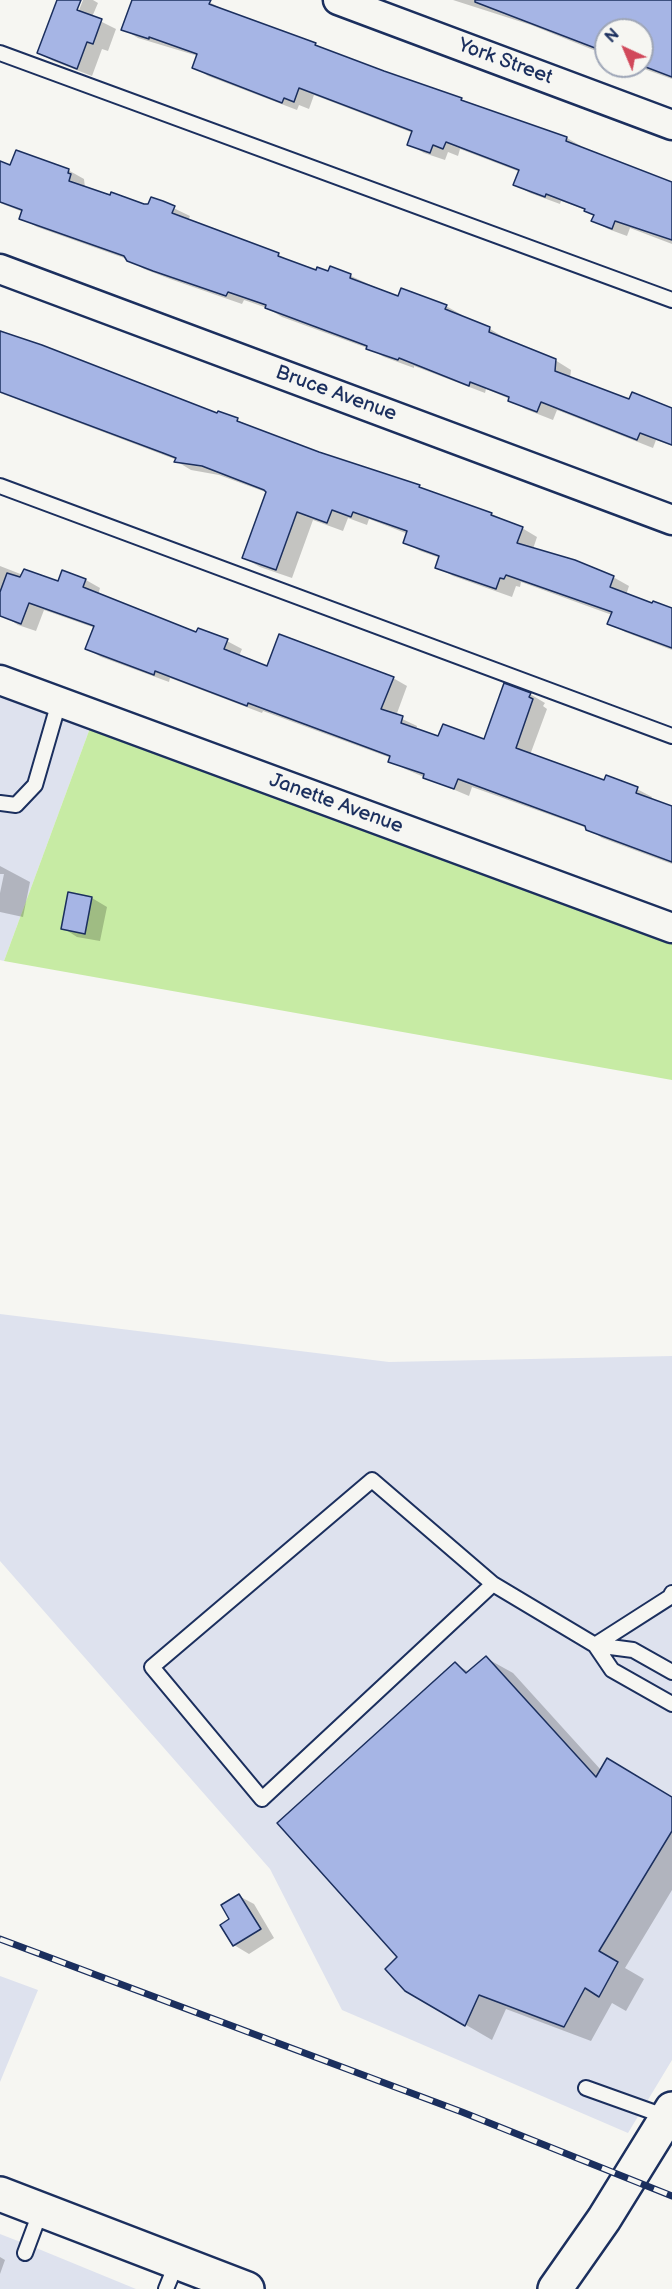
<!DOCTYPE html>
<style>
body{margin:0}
#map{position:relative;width:672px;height:2289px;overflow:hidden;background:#f6f6f2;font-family:"Balsamiq Sans",sans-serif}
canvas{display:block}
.north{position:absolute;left:594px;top:18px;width:60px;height:60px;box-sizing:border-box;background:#f6f6f2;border:2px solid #9ea6b7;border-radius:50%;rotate:316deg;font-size:16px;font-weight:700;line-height:24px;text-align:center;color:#1b2f5e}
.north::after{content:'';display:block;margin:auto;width:21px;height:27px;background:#d1495b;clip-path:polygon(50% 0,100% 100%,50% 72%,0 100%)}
</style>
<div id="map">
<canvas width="672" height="2289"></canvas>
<div class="north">N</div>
</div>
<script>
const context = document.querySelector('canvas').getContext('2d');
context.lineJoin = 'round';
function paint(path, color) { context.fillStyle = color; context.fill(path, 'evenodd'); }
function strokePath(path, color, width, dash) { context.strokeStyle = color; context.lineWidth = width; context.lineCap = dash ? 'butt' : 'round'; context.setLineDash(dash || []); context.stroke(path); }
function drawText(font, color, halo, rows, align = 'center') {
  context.font = font + ' "Balsamiq Sans",sans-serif'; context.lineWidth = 6; context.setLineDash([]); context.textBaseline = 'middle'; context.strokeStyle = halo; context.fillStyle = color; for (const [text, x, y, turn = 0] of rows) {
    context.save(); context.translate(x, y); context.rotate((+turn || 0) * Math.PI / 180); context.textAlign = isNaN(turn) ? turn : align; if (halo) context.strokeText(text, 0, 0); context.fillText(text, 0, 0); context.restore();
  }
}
paint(new Path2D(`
 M0,685L93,720L4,961L0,960Z
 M0,1314L389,1362L672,1356V2060L628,2133L342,2010L270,1869L0,1561Z
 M0,1976L38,1990L0,2082Z
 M0,2234L41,2250L136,2289H0Z`), '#dee2ee');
paint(new Path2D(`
 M93,720L672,940V1080L4,961Z`), '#c7eba4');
paint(new Path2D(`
 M58,0H79L73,17L76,18L83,0H93L98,3L92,17L116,29L108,51L102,49L92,76L53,61L39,53Z
 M134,0H205L225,10L315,44L328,51L567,138L581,146L580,148L672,184V244L630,228L627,236L608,229L593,221L595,216L586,210L561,201L560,204L530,193L515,185L520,172L460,149L458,156L448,152L445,160L424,153L409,144L413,133L314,95L309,109L299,105L297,110L208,76L194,67L198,56L138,38L123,29Z
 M453,0H672V79L636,66H642V30H606V55L531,25Z
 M0,164L11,167L68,170L84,179L85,188L144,206L163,203L190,216L188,221L279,255L292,262L317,272L351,276L399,298L446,306L462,315L461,317L490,329L505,338L504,340L555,360L571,370L570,379L630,401L672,409V446L656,440L653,448L557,410L553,420L525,409L510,399L486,389L485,393L414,366V368L384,357L370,349L282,317L267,308L244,300L242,304L170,279L144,269L127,259L37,227L21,218L23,212L0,203Z
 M0,330L218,415L219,413L318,453L419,487L430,492L492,514L522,528L537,537L533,549L613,577L629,586L626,595L672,612V650L625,632L609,623L612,615L521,582L520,587L516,586L512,597L453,576L437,567L440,558L420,551L405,542L408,534L369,519L367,525L348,518L343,531L313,520L292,578L260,567L244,558L268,493L219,475L191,470L176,461L177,460L0,393Z
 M0,566L23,575L58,583L63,572L86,580L100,588L98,595L197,634L227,641L242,649L239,656L268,668L393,678L407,686L396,716L417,726L416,730L439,738L485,741L530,694L545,703L543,706L547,709L530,755L605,782L637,789L652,797L651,800L672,808V864L602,838L587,828L472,787L469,796L405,769L390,761L391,758L263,711L262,713L170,678L169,682L101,657L87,649L95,628L44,610L36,631L18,625L4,616L0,609Z
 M0,866L30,882L23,917L0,912V893L4,874H0V877Z
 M69,894L92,898L107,907L100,941L77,937L63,928Z
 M486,1658L513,1673L601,1770L672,1798V1890L625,1968L644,1979L626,2011L612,2003L591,2041L506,2009L492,2040L406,1990L400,1957L455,1664L469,1672Z
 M239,1896L254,1904L274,1938L249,1954L234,1945L232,1920Z
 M0,2257L5,2260L0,2274Z`), '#0003');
const building = new Path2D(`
 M57,0H81L77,10L102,19L93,44L87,42L77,69L37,53Z
 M132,0H211L209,4L316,43L315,45L384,71L462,98L461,100L567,137L566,141L672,182V240L615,221L612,229L591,221L594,215L584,211L585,209L546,194L545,197L513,185L519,170L446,142L443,149L433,145L430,153L407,145L412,131L299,88L294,102L284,98L282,103L192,68L197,54L149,37V39L121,30Z
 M475,0H672V77L643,66L646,59L642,57V30H602L595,48L475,2Z
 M16,150L69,169L68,173L71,174L69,181L110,195L111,192L144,204H148L151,197L163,201L175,206L172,213L279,253L278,256L316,270L317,267L328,271L330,266L351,274L350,278L398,296L401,288L447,305L445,309L490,327L489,332L556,359L555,371L629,399L632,392L672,408V445L640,433L637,440L541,402L537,412L508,401L509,397L470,382L469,386L399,358L398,360L366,349L367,346L265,308L266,305L228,292L226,296L153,271L127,261L124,256L19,219L22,210L0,202V161L10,165Z
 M0,331L42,345L217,413L218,411L238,418L237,421L319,452L420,485L419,487L492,513L491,515L523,527L517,543L575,560L614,576L610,587L652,603L653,601L672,608V648L607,624L612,612L506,575L504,579L500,578L496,589L435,568L439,556L403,543L407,531L353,512L351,517L332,510L327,523L297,512L276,570L242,558L266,492L264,490L202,466L174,462L176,458L163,453L0,392Z
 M24,569L58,581L62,570L86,579L83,587L196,632L198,628L228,639L224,649L267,666L279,634L394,677L381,709L403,716L401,723L438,736L443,724L484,739L504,683L531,693L529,697L533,699L516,748L604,780L606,775L638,787L636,793L672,806V862L586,830L585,826L458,779L454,789L423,778L424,774L388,762L390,756L248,703L247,706L155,671L154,675L85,649L94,626L29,603L21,624L0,616V592L7,573L20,577Z
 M68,892L92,897L85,934L61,929Z
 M486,1656L596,1777L607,1758L672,1797V1831L599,1951L618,1962L599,1997L585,1988L564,2027L479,1995L465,2026L405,1991L385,1969L397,1957L277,1823L455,1662L466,1673Z
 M239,1894L261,1929L233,1946L220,1925L229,1919L221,1905Z`);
paint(building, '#a6b5e5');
strokePath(building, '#1b2f5e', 1.5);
const service = new Path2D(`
 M0,53L672,300
 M0,486L672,736
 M0,803L16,805L35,785L59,702
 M493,1584L372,1480L152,1667L262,1799L493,1584L595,1645L633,1650L672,1672
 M595,1645L612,1670L672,1704
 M595,1645L670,1597L672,1593
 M586,2088L667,2117
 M25,2253L41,2210
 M166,2289L177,2262`);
const minor = new Path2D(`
 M338,0L672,125
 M0,269L672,520
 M0,680L672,928`);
const secondary = new Path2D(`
 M0,2194L247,2289
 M555,2289L604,2219L672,2109`);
strokePath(service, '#1b2f5e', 18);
strokePath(minor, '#1b2f5e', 33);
strokePath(secondary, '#1b2f5e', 38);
strokePath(service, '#f6f6f2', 14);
strokePath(minor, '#f6f6f2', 28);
strokePath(secondary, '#f6f6f2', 33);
const rail = new Path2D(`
 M0,1939L462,2112L672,2196`);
strokePath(rail, '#1b2f5e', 7);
strokePath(rail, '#f6f6f2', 4.5, [14]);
drawText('20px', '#1b2f5e', '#f6f6f2', [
 ["York Street",505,62,20],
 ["Bruce Avenue",336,394,20],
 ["Janette Avenue",336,804,20]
]);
</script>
